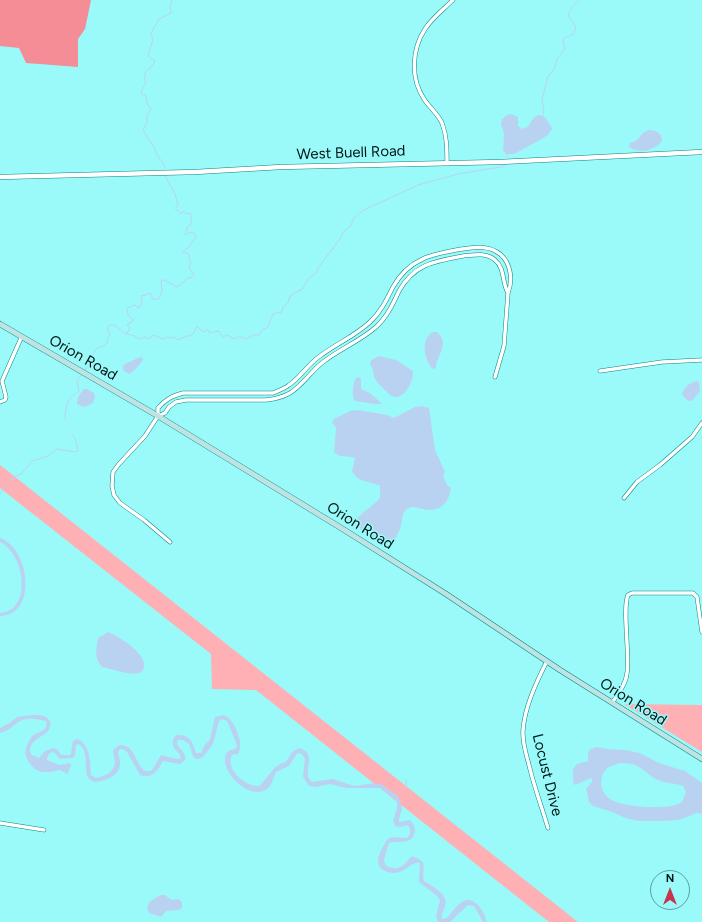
<!DOCTYPE html>
<style>
body{margin:0}
#map{position:relative;width:702px;height:922px;overflow:hidden;background:#9afafa;font-family:Figtree,sans-serif}
canvas{display:block}
.north{position:absolute;left:650px;top:870px;width:40px;height:40px;box-sizing:border-box;background:#9afafa;border:1px solid #5d9e9e;border-radius:50%;rotate:0deg;font-size:11px;font-weight:700;line-height:16px;text-align:center;color:#021515}
.north::after{content:'';display:block;margin:auto;width:14px;height:18px;background:#c5354f;clip-path:polygon(50% 0,100% 100%,50% 72%,0 100%)}
</style>
<div id="map">
<canvas width="702" height="922"></canvas>
<div class="north">N</div>
</div>
<script>
const context = document.querySelector('canvas').getContext('2d');
context.lineJoin = 'round';
function paint(path, color) { context.fillStyle = color; context.fill(path, 'evenodd'); }
function strokePath(path, color, width, dash) { context.strokeStyle = color; context.lineWidth = width; context.lineCap = dash ? 'butt' : 'round'; context.setLineDash(dash || []); context.stroke(path); }
function drawText(font, color, halo, rows, align = 'center') {
  context.font = font + ' Figtree,sans-serif'; context.lineWidth = 3; context.setLineDash([]); context.textBaseline = 'middle'; context.strokeStyle = halo; context.fillStyle = color; for (const [text, x, y, turn = 0] of rows) {
    context.save(); context.translate(x, y); context.rotate((+turn || 0) * Math.PI / 180); context.textAlign = isNaN(turn) ? turn : align; if (halo) context.strokeText(text, 0, 0); context.fillText(text, 0, 0); context.restore();
  }
}
paint(new Path2D(`
 M0,465L578,922H549L256,690L212,689L211,654L0,488Z
 M624,704L702,705V752Z`), '#feb0b4');
paint(new Path2D(`
 M0,0H91L85,29L78,39V67L26,63L19,48L0,46Z`), '#f48d95');
paint(new Path2D(`
 M509,114L514,115L518,117V126L522,129L528,127C532,118 540,109 547,120C549,124 551,125 552,129L548,135L538,141L514,154H506L503,150L504,134L501,124L502,119Z
 M649,130L656,131L661,135L662,141C654,151 640,154 629,147L630,143L637,140L644,132Z
 M433,332H437C451,344 436,356 436,368L433,369C424,361 420,339 433,332Z
 M379,356L396,360L413,371C414,381 403,404 390,395C387,392 377,383 375,379C372,374 375,370 370,365L371,360Z
 M140,357L143,358V360L134,371L129,374L123,370V366L125,364Z
 M359,377L361,379V389L370,393L382,404H375L355,401C351,394 353,384 356,378Z
 M698,381L699,382L700,391L692,401C687,401 684,398 682,394C685,386 689,383 698,381Z
 M84,389H87L94,393L95,398L92,404L84,407L77,404C77,397 80,394 84,389Z
 M422,406L429,408L435,450L445,472L443,475L447,485L451,488C449,504 439,513 422,509C417,508 413,505 407,509C401,514 403,520 401,526C399,531 397,536 394,541L386,543L379,541L360,529L358,524L357,519C363,511 373,506 380,498V486C368,480 359,484 352,471L355,458C347,455 341,459 334,452L336,428L332,422L334,419L350,411L358,410L387,415L394,418L415,407Z
 M0,538C29,547 39,615 0,616V613C33,611 25,554 0,542Z
 M108,632C119,636 147,654 144,667C144,670 142,672 139,673C132,676 111,669 102,667C94,659 96,649 98,638Z
 M31,715C37,715 48,714 50,722C53,735 35,736 31,746C29,750 30,752 32,755L39,758L45,751L53,748L58,750L61,755H70C73,751 70,746 74,740L78,739C91,746 90,763 91,775L96,778C104,776 113,774 115,763C115,759 113,755 113,750L119,745C139,743 136,778 152,770L161,755L177,759L181,758C179,750 171,750 173,739L176,735C190,734 193,742 196,753H201L204,746L210,739L215,717L223,715C234,717 245,744 238,754L232,755C225,769 245,787 259,786C269,778 272,765 286,762L292,752L299,748C320,754 300,772 312,782L333,779L354,786L375,783L381,784L397,795L400,800L402,809L399,819V822L410,820C413,823 415,826 415,831C413,846 399,840 389,843L384,860L385,865C399,873 404,865 412,856C430,862 421,868 424,881C432,886 450,895 445,907C443,911 441,914 442,919L447,918C452,913 455,906 462,902C474,894 485,912 487,922H483L474,906L468,905L450,922H438L436,916L440,900L436,895L420,883L419,880L420,863C408,861 404,879 385,871C371,865 382,847 388,839L392,837L407,838C411,835 411,829 408,825L400,827L395,826L393,821L397,807V803L395,799L380,788H346L330,784L315,787L309,786L303,777L305,759L302,754L298,753L296,755L289,766L276,772C274,776 273,782 270,786C254,806 218,772 226,754C228,750 232,750 236,748L237,745L227,721L222,719L219,721L213,744L204,756L199,759H196L193,756L189,744L183,740H178L177,744C180,750 187,753 185,760L180,764L163,761C158,770 152,780 140,775L127,752L123,749H120L118,752C118,755 120,758 120,762C121,777 105,781 94,782L89,779L87,775C85,766 88,748 78,744L76,745L75,756L72,758L60,759L55,753L53,752L49,754L47,758V760L59,765L70,763L71,765L68,773L67,774L60,770C42,774 33,774 25,754C26,747 28,742 32,736C38,731 49,732 46,721C38,719 26,717 20,721C12,726 9,731 0,733V728L11,722L17,717Z
 M597,747L608,749L625,750L640,753L659,763L685,771L702,783V814L697,813L679,820L664,821H638L626,818L609,811L593,806L589,802L586,789L592,782V779L591,778L575,785L573,782V769L577,764L588,761V753L590,749ZM621,763C645,763 644,776 661,781C669,784 676,783 683,786L686,792L682,802C670,811 621,807 610,799C599,791 598,775 609,767C613,765 617,764 621,763Z
 M160,895H165L171,900L178,899L182,902V908L179,910L166,911L161,917L149,913C144,903 153,900 160,895Z`), '#bad2f1');
strokePath(new Path2D(`
 M543,115L544,110L542,100L548,76L554,70L557,59L565,49L563,42L564,38C566,36 571,36 573,34C581,25 567,21 569,13C571,7 576,4 579,0
 M507,153V158
 M165,169C165,162 156,157 155,149L143,130L147,122V115L151,109L147,103L146,96L142,94C141,89 143,87 146,84L144,77L146,71L152,66L155,61L148,56L153,39L151,35V33L159,19L171,13L170,7L172,0
 M127,333L130,328L127,325L134,320L128,315L127,308L135,305L139,308L142,302L141,296L146,295L149,293L152,295V299H158L162,292L161,280H164L177,287L188,278H191L194,274L189,268L191,262L189,260V254L182,252L190,246L192,242L196,238L195,234L190,232L188,234H185L188,226L191,224V214L190,213L187,214L183,211L181,214L175,208L178,205L175,194L165,176
 M84,370L90,365L91,358L97,348L103,346L108,342L107,339L110,335L107,328L110,325H115L124,333L135,336L138,339L145,337L148,339L154,335L163,339L168,337L171,338L175,337L178,340L186,336H191L196,329L197,326L203,332L208,330L209,333L219,331L223,337L227,335L234,339L239,336L246,339L254,335H259L262,330L268,327L273,314L282,312L283,307L288,303L290,296L302,289L309,278L316,273L318,268L342,236L343,232L351,226L353,219L364,210L418,185L458,174L501,167L507,164
 M65,419C65,406 68,398 79,391L77,382L81,375
 M8,481L22,473L32,461L48,456L57,449L76,452L78,450L75,438L72,435
 M0,494L6,485
 M404,789L406,786V780`), '#bad2f1', 1);
const minor = new Path2D(`
 M447,163C447,149 447,136 442,123C438,114 429,107 424,99C410,78 412,49 425,29C432,18 444,9 453,0
 M600,371L662,362L702,360
 M0,402L5,400L6,397L2,381L22,336
 M158,416V408C166,399 172,396 183,393H273C278,391 284,389 289,385C301,377 308,364 320,356C336,344 355,336 370,322C381,312 387,299 393,287C409,258 433,254 462,249C476,247 489,245 500,254C511,263 513,280 508,293L504,346L495,377
 M624,498L637,482L660,465L692,437L702,423
 M170,542L144,520L120,503L114,495L112,486L113,472L119,464L145,436L158,416L165,413L169,407L176,402L186,400H266C275,399 283,397 290,393C303,385 311,371 323,362C340,349 360,341 376,327C387,317 393,304 399,291C414,264 435,261 463,256C473,255 486,252 495,260C505,268 502,283 508,293
 M547,661C536,683 525,706 523,730C522,744 527,756 530,769C535,789 542,808 548,828
 M612,703C618,694 626,684 627,673C630,654 622,608 628,595L632,593H693L697,597L702,632
 M0,823L44,830`);
const tertiary = new Path2D(`
 M0,177L195,172L281,167L500,162L702,152`);
const secondary = new Path2D(`
 M0,324L158,416L346,531L446,594L560,670L702,759`);
strokePath(minor, '#0c8282', 4.5);
strokePath(tertiary, '#0c8282', 5.5);
strokePath(secondary, '#0c8282', 6);
strokePath(minor, '#fff', 3.5);
strokePath(tertiary, '#fff', 4.5);
strokePath(secondary, '#bde3e3', 5);
drawText('15px', '#021515', '#9afafa', [
 ["West Buell Road",351,153,-2],
 ["Orion Road",83,358,30],
 ["Orion Road",360,526,32],
 ["Orion Road",633,702,32],
 ["Locust Drive",547,775,76]
]);
</script>
